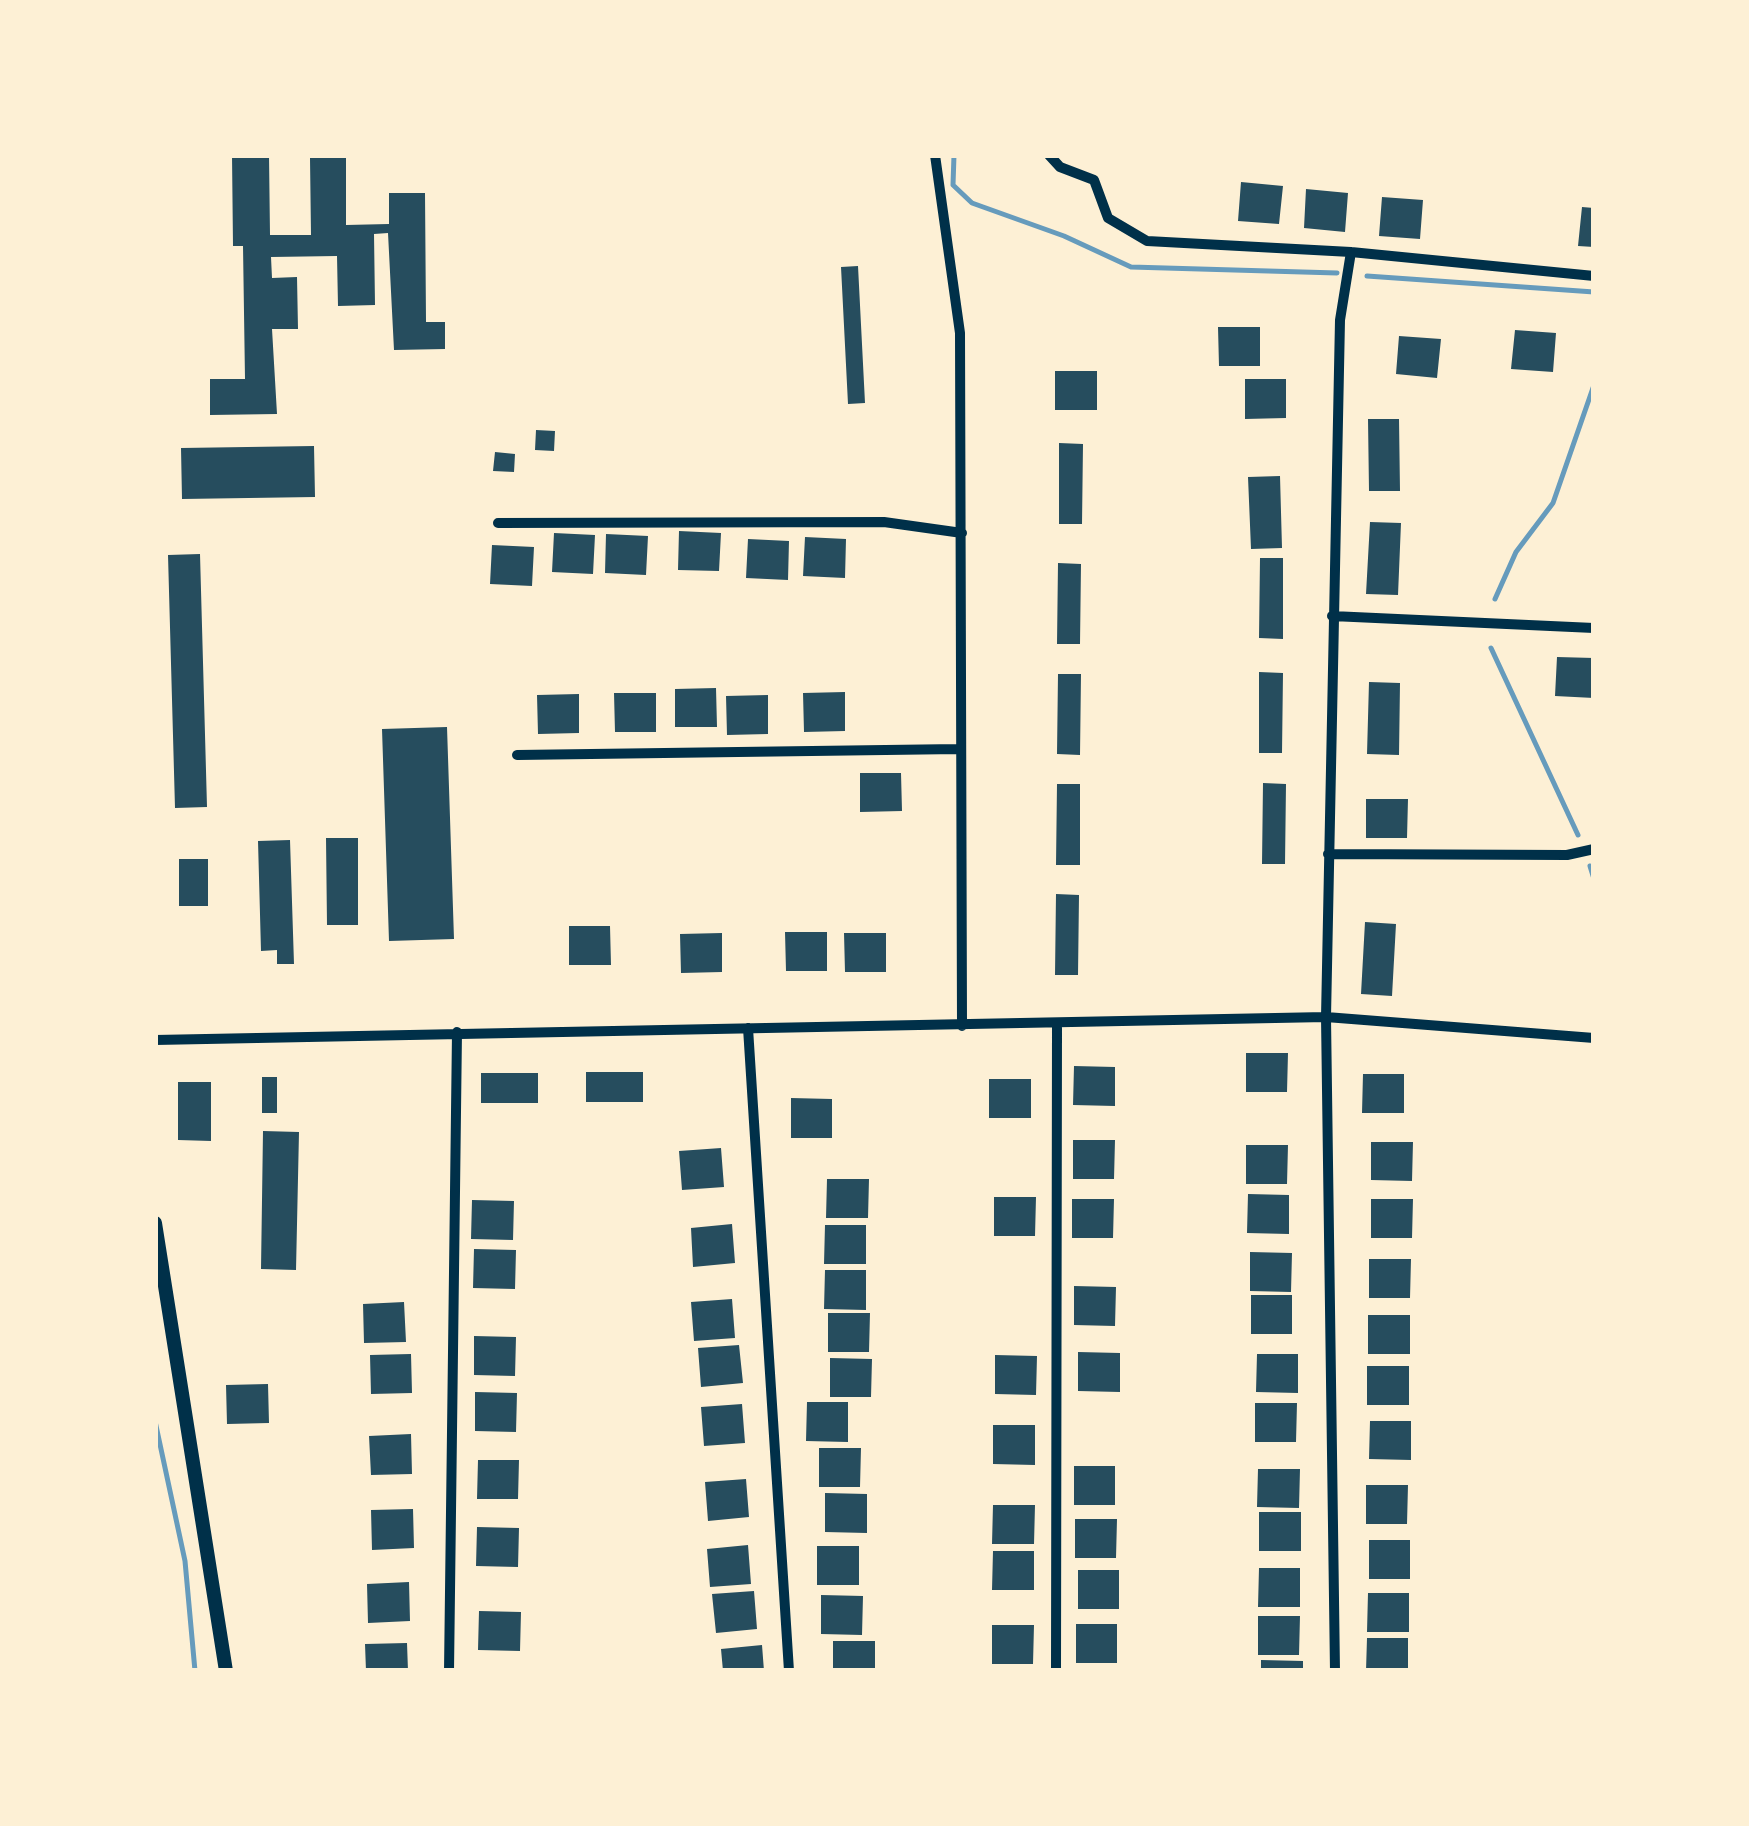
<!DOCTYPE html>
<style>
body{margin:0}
#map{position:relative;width:1749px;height:1826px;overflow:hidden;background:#fdf0d5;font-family:"Exo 2",sans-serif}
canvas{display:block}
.frame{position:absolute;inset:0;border:158px solid #fdf0d5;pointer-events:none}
</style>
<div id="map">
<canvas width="1749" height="1826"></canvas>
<div class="frame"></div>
</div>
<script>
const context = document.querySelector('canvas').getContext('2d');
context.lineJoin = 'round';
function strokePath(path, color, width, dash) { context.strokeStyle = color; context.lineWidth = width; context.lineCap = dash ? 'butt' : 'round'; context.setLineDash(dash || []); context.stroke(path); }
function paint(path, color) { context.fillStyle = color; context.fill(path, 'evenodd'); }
strokePath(new Path2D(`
 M954,155L953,185L972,203L1064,236L1131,267L1337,273
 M1367,276L1594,292
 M1495,599L1516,552L1553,503L1594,385
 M1491,648L1578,835
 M1590,866L1594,879
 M155,1421L185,1561L195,1671`), '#669bbc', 5);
paint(new Path2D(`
 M232,155H269L270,235H311L310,158L346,157V225L389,224V193H425L426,322H445V349L394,350L388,233L374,234L375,305L338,306L337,256L271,257L272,278L297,277L298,329H272L277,414L210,415V379H245L243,246H233Z
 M1241,182L1283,186L1279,224L1238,221Z
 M1306,189L1348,193L1345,232L1304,228Z
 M1382,197L1423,200L1420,239L1379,236Z
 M1582,207L1594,208V247L1578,246Z
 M858,266L865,403L848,404L841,267Z
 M1218,327H1260V366H1219Z
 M1515,330L1556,333L1553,372L1511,369Z
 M1399,336L1441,339L1437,378L1396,374Z
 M1055,371H1097V410H1055Z
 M1245,379H1286V418L1245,419Z
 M1368,419H1399L1400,491H1369Z
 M536,430L555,431L554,451L535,450Z
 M1059,443L1083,444L1082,524H1059Z
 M314,446L315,497L182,499L181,448Z
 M495,452L515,454L514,472L493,471Z
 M1280,476L1282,548L1251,549L1248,477Z
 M1370,522L1401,523L1398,595L1366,594Z
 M679,531L721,533L719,571L678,570Z
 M554,533L595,535L593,574L552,572Z
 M606,534L648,536L646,575L605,573Z
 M805,537L846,539L845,578L803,576Z
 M748,539L789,541L788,580L746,578Z
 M492,545L534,547L532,586L490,584Z
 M200,554L207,807L175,808L168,555Z
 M1260,558H1283V639L1259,638Z
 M1058,563L1081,564L1080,644H1057Z
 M1557,657L1594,658V698L1555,696Z
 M1259,672L1283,673L1282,753H1259Z
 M1058,674H1081L1080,755L1057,754Z
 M1369,682L1400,683L1399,755L1367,754Z
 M716,688L717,727H675V689Z
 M845,692V731L804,732L803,693Z
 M614,693H656V732H615Z
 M579,694V733L538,734L537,695Z
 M768,695V734L727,735L726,696Z
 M447,727L454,939L389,941L382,729Z
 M860,773H901L902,811L860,812Z
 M1263,783L1286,784L1285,864H1262Z
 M1057,784H1080V865H1056Z
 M1366,799H1408L1407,838H1366Z
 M326,838H358V925H327Z
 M290,840L294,964H277V950L261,951L258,841Z
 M179,859H208V906H179Z
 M1056,894L1079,895L1078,975H1055Z
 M1365,922L1396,924L1392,996L1361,994Z
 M569,926H610L611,965H569Z
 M785,932H827V971H786Z
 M722,933V972L681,973L680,934Z
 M844,933H886V972H845Z
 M1246,1053H1288L1287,1092H1246Z
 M1074,1066L1115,1067V1106L1073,1105Z
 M586,1072H643V1102H586Z
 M481,1073H538V1103H481Z
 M1363,1074H1404V1113H1362Z
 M262,1077H277V1113H262Z
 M989,1079H1031V1118H989Z
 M178,1082H211V1141L178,1140Z
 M791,1098L832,1099V1138H791Z
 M263,1131L299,1132L296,1270L261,1269Z
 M1073,1140H1115L1114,1179H1073Z
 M1371,1142H1413L1412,1181L1371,1180Z
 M1246,1145H1288L1287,1184H1246Z
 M721,1148L724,1187L682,1190L679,1151Z
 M827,1179H869L868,1218H826Z
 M1248,1194L1289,1195V1234L1247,1233Z
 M994,1197H1036L1035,1236H994Z
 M1072,1199H1114L1113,1238H1072Z
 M1371,1199H1413L1412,1238H1371Z
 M472,1200L514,1201L513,1240L471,1239Z
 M732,1224L735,1263L693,1267L691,1228Z
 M825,1225H866V1264H824Z
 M474,1249L516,1250L515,1289L473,1288Z
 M1250,1252L1292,1253L1291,1292L1250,1291Z
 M1369,1259H1411L1410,1298H1369Z
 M825,1270H866V1310L824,1309Z
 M1074,1286L1116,1287L1115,1326L1074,1325Z
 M1251,1295H1292V1334H1251Z
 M732,1299L735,1338L694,1341L691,1302Z
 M404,1302L406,1342L364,1343L363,1304Z
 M828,1313H870L869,1352H828Z
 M1368,1315H1410V1354H1368Z
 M474,1336L516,1337L515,1376L474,1375Z
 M739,1345L743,1383L701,1387L698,1348Z
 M1078,1352L1120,1353V1392L1078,1391Z
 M411,1354L412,1393L371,1394L370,1355Z
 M1257,1354H1298V1393L1256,1392Z
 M995,1355L1037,1356L1036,1395L995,1394Z
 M830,1358L872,1359L871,1397H830Z
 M1367,1366H1409V1405H1367Z
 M268,1384L269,1423L227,1424L226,1385Z
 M475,1392L517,1393L516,1432L475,1431Z
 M807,1402H848V1442L806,1441Z
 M1255,1403H1297L1296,1442H1255Z
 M742,1404L745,1443L704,1446L701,1407Z
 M1370,1421H1411V1460L1369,1459Z
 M993,1425H1035V1465L993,1464Z
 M411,1434L412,1474L371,1475L369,1436Z
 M819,1448H861L860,1487H819Z
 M478,1460H519L518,1499H477Z
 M1074,1466H1115V1505H1074Z
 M1258,1469H1300L1299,1508L1257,1507Z
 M746,1479L749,1517L708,1521L705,1482Z
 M1366,1485H1408L1407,1524H1366Z
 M825,1493L867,1494V1533L825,1532Z
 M993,1505H1035L1034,1544H992Z
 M413,1509L414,1548L372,1550L371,1510Z
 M1259,1512H1301V1551H1259Z
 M1075,1519H1117L1116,1558H1075Z
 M477,1527L519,1528L518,1567L476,1566Z
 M1369,1540H1410V1579H1369Z
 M748,1545L751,1584L710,1587L707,1549Z
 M817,1546H859V1585H817Z
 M993,1551H1034V1590H992Z
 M1259,1568H1300V1607H1258Z
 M1078,1570H1119V1609H1078Z
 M409,1582L410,1621L368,1623L367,1584Z
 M754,1591L757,1629L716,1633L712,1594Z
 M1368,1593H1409V1632H1367Z
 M821,1595L863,1596L862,1635L821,1634Z
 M479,1611L521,1612L520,1651L478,1650Z
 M1258,1616H1300L1299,1655H1258Z
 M1076,1624H1117V1663H1076Z
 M992,1625H1034L1033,1664H992Z
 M1367,1638H1408V1671H1366Z
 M833,1641H875V1671H833Z
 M407,1643L408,1671H366L365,1644Z
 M762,1645L764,1671H723L721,1649Z
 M1261,1660L1303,1661V1671H1261Z`), '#264d5e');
strokePath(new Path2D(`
 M935,155L960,333L962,1026
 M1049,155L1060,167L1094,180L1108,218L1147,241L1351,252L1594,276
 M498,523L884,522L962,533
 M1332,616L1594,628
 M517,755L959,749
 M1328,854L1567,855L1594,849
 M748,1028L789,1671
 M155,1040L1326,1017L1594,1038
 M449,1671L457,1032
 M1056,1671L1057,1023
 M1335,1671L1326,1017L1340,320L1351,252`), '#003049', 10);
strokePath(new Path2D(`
 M155,1223L226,1671`), '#003049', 14);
</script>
